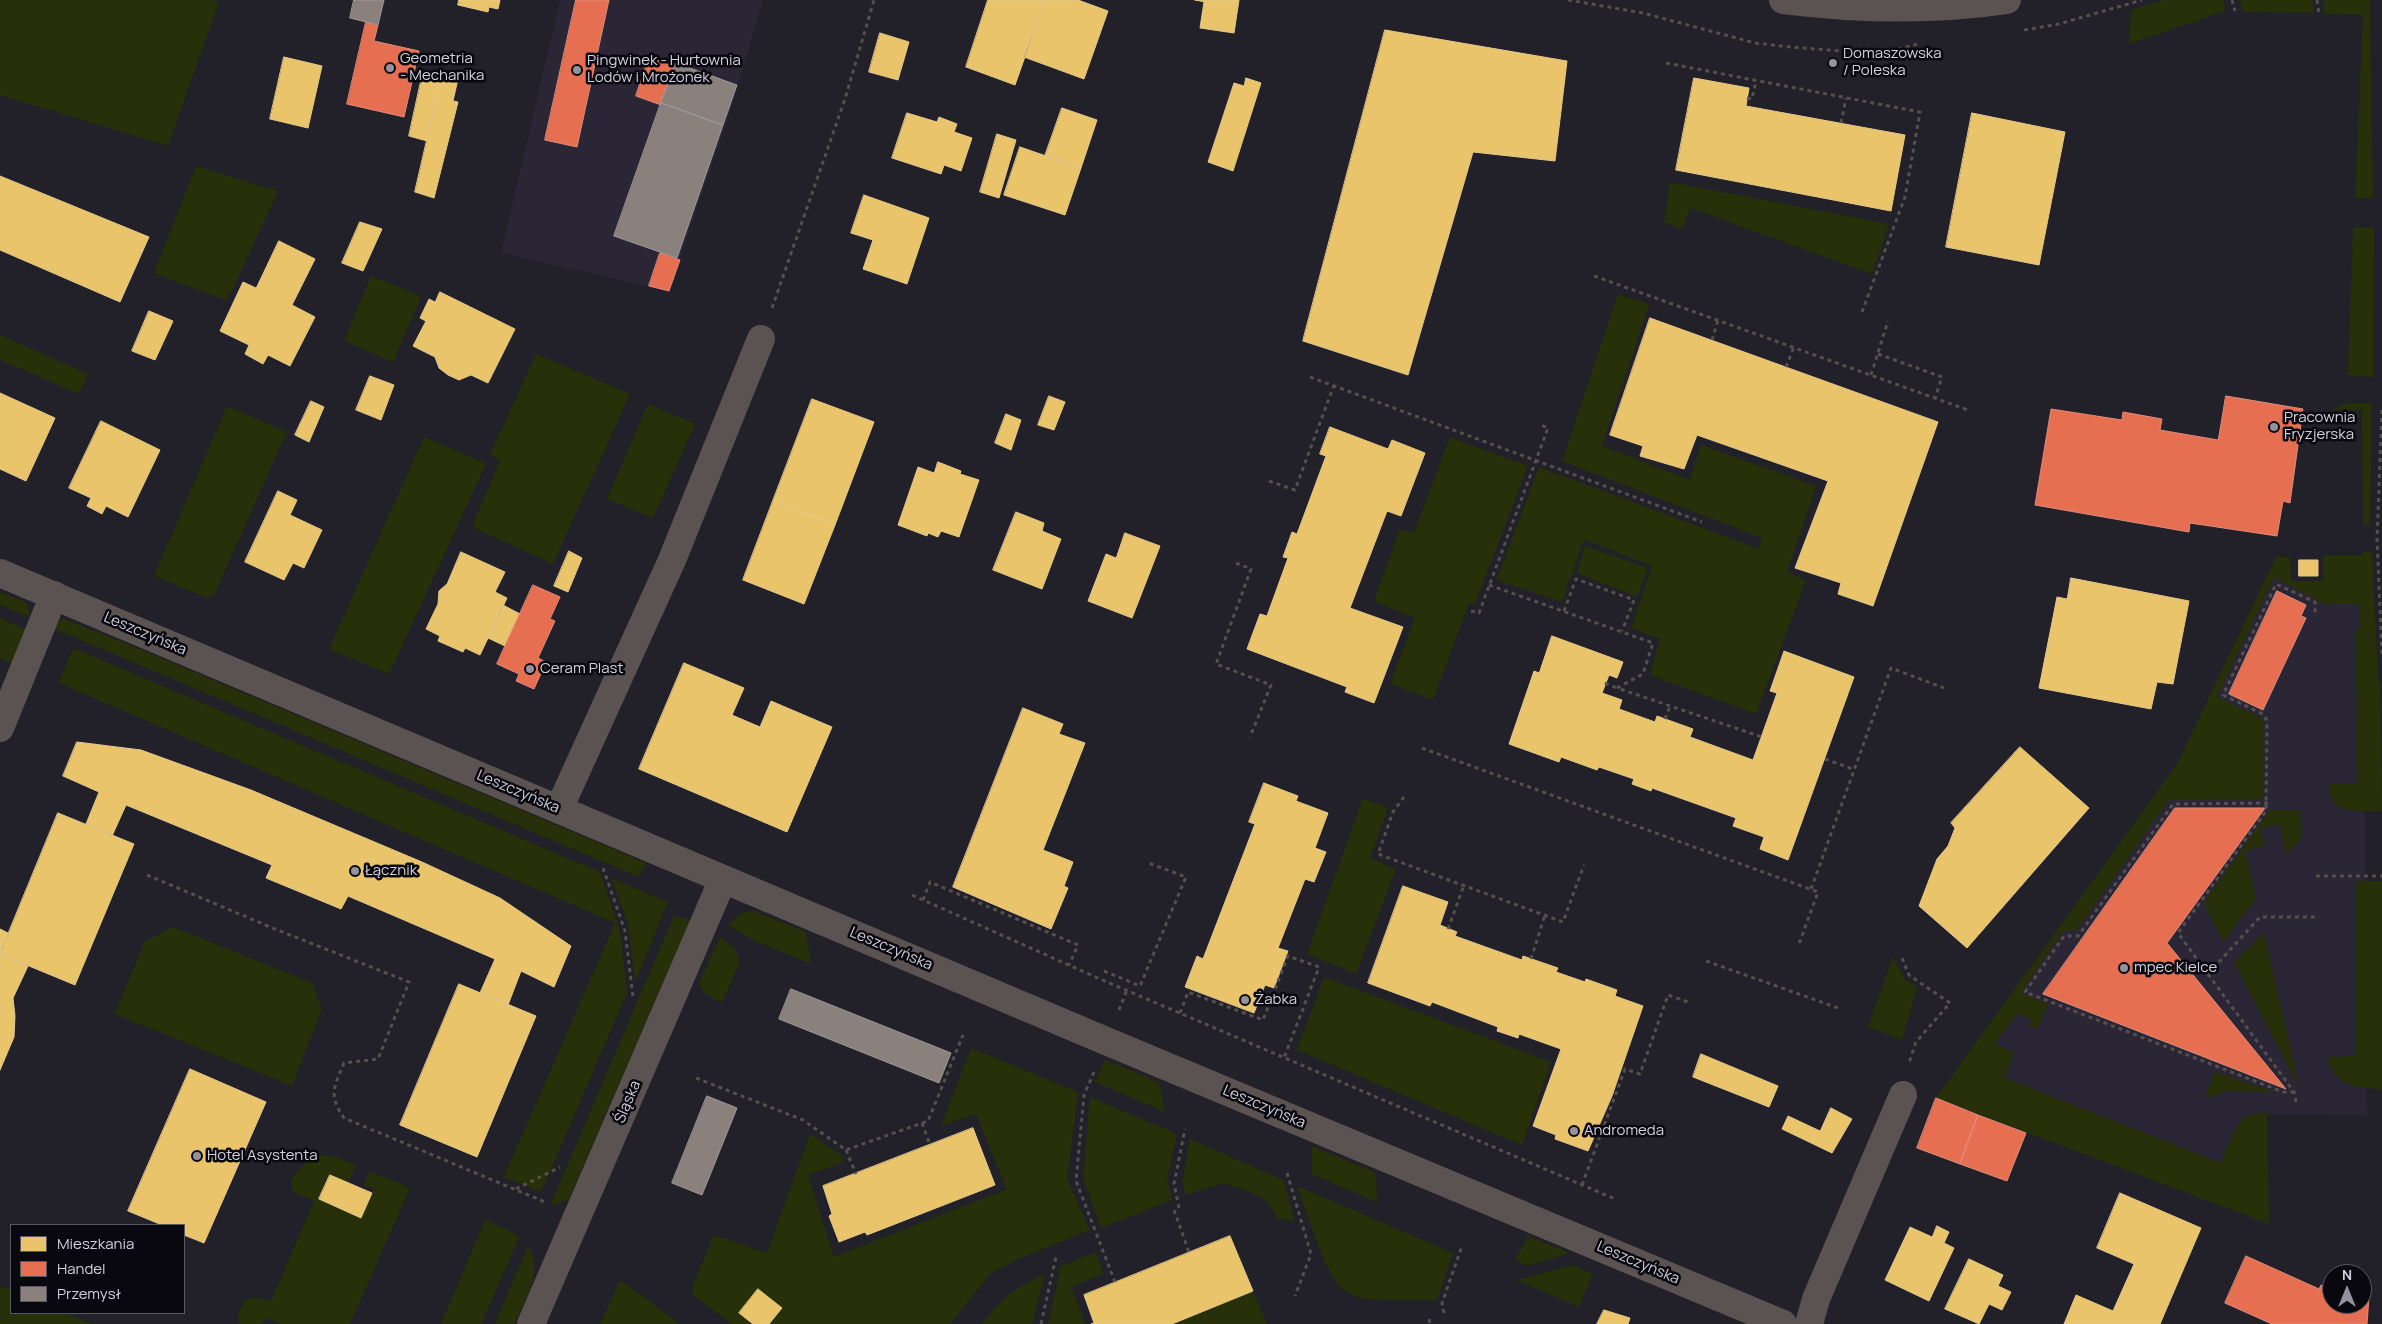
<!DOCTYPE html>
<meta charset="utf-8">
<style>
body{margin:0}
#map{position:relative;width:2382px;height:1324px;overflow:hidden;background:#222029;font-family:Manrope,sans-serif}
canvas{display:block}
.legend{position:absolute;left:10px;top:1224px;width:175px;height:90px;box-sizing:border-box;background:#09080f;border:1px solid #595861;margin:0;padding:6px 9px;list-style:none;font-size:15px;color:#d1d0db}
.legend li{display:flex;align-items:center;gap:10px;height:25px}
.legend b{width:25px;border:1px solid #595861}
.north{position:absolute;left:2322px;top:1264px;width:50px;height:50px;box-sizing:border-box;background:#09080f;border:1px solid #595861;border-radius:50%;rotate:0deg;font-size:14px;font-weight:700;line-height:20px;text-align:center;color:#d1d0db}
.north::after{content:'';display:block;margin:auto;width:18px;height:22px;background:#94929d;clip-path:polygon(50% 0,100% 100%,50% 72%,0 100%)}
</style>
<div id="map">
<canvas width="2382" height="1324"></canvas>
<ul class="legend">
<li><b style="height:14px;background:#e9c46a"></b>Mieszkania</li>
<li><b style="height:14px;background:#e76f51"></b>Handel</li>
<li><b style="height:14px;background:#8a817c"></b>Przemysł</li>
</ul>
<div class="north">N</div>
</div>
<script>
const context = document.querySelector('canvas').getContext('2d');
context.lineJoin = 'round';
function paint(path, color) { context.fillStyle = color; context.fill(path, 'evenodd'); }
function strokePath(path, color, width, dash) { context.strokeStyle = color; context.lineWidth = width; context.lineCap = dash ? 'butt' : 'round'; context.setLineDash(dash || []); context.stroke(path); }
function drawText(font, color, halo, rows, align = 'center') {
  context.font = font + ' Manrope,sans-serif'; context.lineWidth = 5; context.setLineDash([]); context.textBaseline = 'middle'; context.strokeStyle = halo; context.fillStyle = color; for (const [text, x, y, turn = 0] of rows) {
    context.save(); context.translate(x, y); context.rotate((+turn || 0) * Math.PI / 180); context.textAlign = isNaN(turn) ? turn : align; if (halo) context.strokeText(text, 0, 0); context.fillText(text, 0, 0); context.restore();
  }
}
paint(new Path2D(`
 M560,0H763L726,125L669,291L501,253Z
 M2323,555H2363L2367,1115L2267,1114L2269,1224L1936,1098L2177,764L2276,557H2290L2291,581H2323Z`), '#2a2635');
paint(new Path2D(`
 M0,0H211L219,2L168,146L0,95Z
 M2163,0H2224L2225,11L2129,44L2131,10Z
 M2240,0H2312L2314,13L2243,12Z
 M2323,0H2370L2373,198H2355L2363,15L2324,14Z
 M196,166L278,191L234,287L225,300L154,273Z
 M1670,182L1889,224L1872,274L1690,208L1682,229L1664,222Z
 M2353,227H2374L2373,377L2348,375Z
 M371,276L421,296L393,362L344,341Z
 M1618,294L1649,304L1602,446L1690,480L1701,445L1816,486L1787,572L1806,580L1756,714L1650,675L1660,639L1631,628L1652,566L1584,539L1562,602L1497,580L1539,467L1759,549L1762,538L1562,461Z
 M0,335L88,374L79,394L0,360Z
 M536,354L630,394L553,564L472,527L500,460L490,455Z
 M2345,403H2372L2370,526H2363L2362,410H2333Z
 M648,404L695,424L653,518L607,499Z
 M227,406L287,432L214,595L207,598L154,576Z
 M424,437L486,464L389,674L329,649Z
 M1450,437L1528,466L1475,604L1469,603L1433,700L1390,684L1415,618L1374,601L1400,529L1414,533Z
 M1585,546L1648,568L1637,597L1577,573Z
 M2363,552H2372L2378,678L2380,685L2382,811C2358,811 2329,816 2329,784H2357L2356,631L2359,630V604H2324L2274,577L2217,697L2263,719L2264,799L2169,800L2076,931H2063L2021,993L2048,1004L2038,1028L2029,1027L2031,1019L2017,1014L1994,1044L2014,1052L2005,1078L2221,1163C2231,1141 2235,1109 2267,1113L2269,1224L1936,1098L2177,764L2276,557H2290L2291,581H2323V555H2363Z
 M0,592L27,603L30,617L0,605Z
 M0,618L27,630L14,664L0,658Z
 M64,619L137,648L646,863L639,877L50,627Z
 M73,648L600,872L620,931L627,993L541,1192L504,1177L615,923L59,683Z
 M1363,798L1388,808L1370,858L1396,869L1356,974L1307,954Z
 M2270,810H2300L2301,838L2287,855L2279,824L2260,828L2264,846L2245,851L2256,899L2223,942L2204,902Z
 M611,878L668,902L635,982L628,924Z
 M2355,881H2382V1089C2357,1089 2333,1084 2327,1057L2355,1056Z
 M753,911L806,932L811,964L755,941L728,925L741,913Z
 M674,916L690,920L569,1199L550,1206Z
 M173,927L312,983L322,1009L292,1086L115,1014L145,941Z
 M2264,933L2300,1089L2234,962Z
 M720,937L735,949L740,961L722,1003L704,993L699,983Z
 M1893,956L1904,979L1917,987L1902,1040L1868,1027Z
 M1324,977L1551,1062L1522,1145L1297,1050Z
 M971,1048L1078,1092L1067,1179L1090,1230L1018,1259L990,1274L950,1324H732L693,1295L692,1287L714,1235L767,1253L810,1134L841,1155L843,1162L808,1175L834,1257L1007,1189L976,1114L941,1126Z
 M1105,1060L1159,1082L1165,1112L1095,1082Z
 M2215,1072L2274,1092L2226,1091L2211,1097L2205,1096Z
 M1090,1097L1177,1134L1167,1180L1172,1200L1101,1228L1083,1178Z
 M1190,1139L1283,1180L1295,1221L1278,1219L1267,1201L1244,1189L1222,1183L1186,1195L1182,1181Z
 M1312,1146L1376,1173L1377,1202L1311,1174Z
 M320,1155L332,1156L356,1165L348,1183L329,1175L319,1199L361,1218L374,1189L364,1185L370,1171L410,1188L350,1324H282L267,1318L261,1324H239L238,1315L245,1300L256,1297L271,1301L314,1201C309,1198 300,1196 296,1193C280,1181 309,1158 320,1155Z
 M1297,1186L1453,1253L1437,1300H1385L1359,1298L1339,1287L1324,1261Z
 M485,1220L510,1231L519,1238L481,1324H441Z
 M1528,1236L1569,1253L1528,1266L1515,1260Z
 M528,1246C545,1269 524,1302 514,1324H495Z
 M1096,1252L1103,1274L1071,1287L1085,1324H1048L1061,1266Z
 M1573,1265L1593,1274L1579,1307L1516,1280Z
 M1045,1274L1032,1324H982C1003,1297 1014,1288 1045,1274Z
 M620,1280L680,1324H600Z
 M0,1286L11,1290V1313H65L92,1324H0Z
 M1253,1291L1267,1324H1172Z`), '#273008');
const homes = new Path2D(`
 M459,0H500L498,9L489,7L488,12L458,5Z
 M988,0H1045L1015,85L966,67Z
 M1045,0H1078L1108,11L1084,79L1024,57Z
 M1195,0H1239L1234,33L1200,28L1204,2Z
 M1385,30L1567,61L1555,161L1473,152L1408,375L1303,341Z
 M880,33L909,42L898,80L869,72Z
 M284,57L322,66L308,128L270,119Z
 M423,72L442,75L427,141L409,136Z
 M442,75L458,79L453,101L458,102L434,198L415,192Z
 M1246,78L1261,83L1233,171L1208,162L1234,83L1244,86Z
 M1694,78L1749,88L1746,106L1905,135L1891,211L1676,170Z
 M1062,108L1097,120L1081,168L1045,156Z
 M907,113L937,122L939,117L957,124L954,132L972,138L961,171L944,165L941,174L892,158Z
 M1972,113L2065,132L2039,265L1946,247Z
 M997,134L1016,140L999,198L980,192Z
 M1020,147L1081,168L1065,215L1004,195Z
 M0,176L149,237L120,302L0,250Z
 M864,195L929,218L907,284L863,269L873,240L851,233Z
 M360,222L382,229L363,271L342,263Z
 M279,241L315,259L292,305L315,317L290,366L268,355L263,364L245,354L249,345L220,331L243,282L256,288Z
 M440,292L515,329L488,383L471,375L459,380L448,375L439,368L435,357L413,346L426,321L420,318L429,299L435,302Z
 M149,311L173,321L155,360L132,351Z
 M1650,318L1938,422L1873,606L1838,594L1841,583L1795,568L1828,481L1697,435L1684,469L1640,456L1643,446L1610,435Z
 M370,376L394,385L381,420L356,410Z
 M0,393L55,418L26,481L0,469Z
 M1049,396L1065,402L1054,430L1038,425Z
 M812,399L874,422L835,525L773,501Z
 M311,401L324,407L309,442L295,435Z
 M1006,414L1021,420L1011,450L995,443Z
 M101,421L160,450L128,517L106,506L102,514L87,506L91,498L69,488Z
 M1330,427L1388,449L1392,440L1425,453L1401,516L1387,511L1350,608L1403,627L1374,703L1345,692L1347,687L1247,649L1260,614L1267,616L1288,558L1283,557L1292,532L1297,534L1326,456L1320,454Z
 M938,462L961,471L960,474L979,480L959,537L941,531L938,537L928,533L927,536L898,525L918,467L934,473Z
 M278,491L297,500L290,515L322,530L304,568L293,563L284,580L245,562Z
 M773,501L835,525L804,604L743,580Z
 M1016,512L1044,523L1042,531L1061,539L1042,589L993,570Z
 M1125,533L1160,546L1132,618L1088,601L1106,554L1116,558Z
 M569,551L582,558L568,592L554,586Z
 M461,552L505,572L495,592L507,598L480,655L465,648L463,652L438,641L440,636L426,629L438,604L439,591L447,584Z
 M2299,560H2318V576H2299Z
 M2071,578L2189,601L2173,684L2157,682L2151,709L2039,688L2057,597L2067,599Z
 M503,605L520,614L505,646L488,638Z
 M1552,636L1623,662L1617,678L1609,675L1602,693L1622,700L1619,709L1655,722L1657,716L1693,729L1690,737L1753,760L1777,693L1770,691L1784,651L1854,677L1788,860L1760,849L1764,837L1733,826L1736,818L1652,788L1651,791L1632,784L1634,779L1599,767L1597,770L1561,757L1559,762L1509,744L1534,671L1539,673Z
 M684,663L744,688L732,715L760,727L771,701L832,727L787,832L639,769Z
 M1023,708L1063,724L1059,734L1085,743L1043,850L1073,862L1064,886L1068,888L1051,929L953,887Z
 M77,742L141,750L251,790L422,862L500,898L571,946L554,987L521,971L508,1005L480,993L495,959L348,896L341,909L266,878L272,865L126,805L112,836L86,824L99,792L63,776Z
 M2020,747L2089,808L1967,948L1919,906L1937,859L1948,846L1955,828L1951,823Z
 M1264,783L1298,796L1296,801L1328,813L1315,848L1326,852L1314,882L1305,879L1278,948L1288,951L1274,988L1265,985L1254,1013L1185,987L1197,956L1203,959L1255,824L1249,822Z
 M58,813L134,844L75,985L0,954Z
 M1403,886L1448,902L1440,925L1457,932L1455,936L1522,960L1523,956L1558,968L1556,972L1585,982L1586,979L1617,990L1615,996L1643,1006L1612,1096L1588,1151L1555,1139L1556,1135L1533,1126L1561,1049L1519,1034L1518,1038L1497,1031L1498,1027L1432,1002L1430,1006L1368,983Z
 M0,929L8,933L0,952Z
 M0,954L28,966L13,998L15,1016L14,1037L0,1070Z
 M459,984L536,1016L477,1157L400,1125Z
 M1701,1054L1778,1086L1769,1107L1693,1077Z
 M190,1069L266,1102L204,1243L184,1235V1225H162L128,1211Z
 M1831,1108L1852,1119L1832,1153L1782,1129L1788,1116L1820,1131Z
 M973,1128L995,1185L867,1235L865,1232L839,1242L829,1216L832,1214L823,1186Z
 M330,1175L372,1193L361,1218L319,1199Z
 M2120,1193L2201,1228L2160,1324H2064L2076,1295L2113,1311L2134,1264L2097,1248Z
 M1937,1226L1949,1232L1944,1243L1954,1248L1929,1301L1885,1280L1910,1227L1932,1237Z
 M1230,1236L1253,1291L1172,1324H1091L1094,1323L1084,1295Z
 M1969,1259L2003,1275L1998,1286L2011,1292L2002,1310L1989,1304L1979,1324L1945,1309Z
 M758,1289L782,1308L769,1324H753L739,1313Z
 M1604,1310L1630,1318L1628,1324H1597Z`);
paint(homes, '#e9c46a');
strokePath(homes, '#e2c88c', 1);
const shops = new Path2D(`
 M576,0H609L577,147L545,140Z
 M366,22L378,25L374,41L419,51L404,117L347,104Z
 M649,57L674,67L661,105L636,96Z
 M660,253L680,260L669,291L649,286Z
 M2226,396L2303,409L2290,503L2283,501L2277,536L2190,523L2189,532L2035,505L2051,409L2122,420L2123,412L2162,419L2160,430L2218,440Z
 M533,585L560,597L550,619L555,621L538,658L546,662L534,689L516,681L519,674L497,664Z
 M2277,591L2306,605L2301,616L2306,618L2263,710L2229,694Z
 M2175,808H2265L2167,943L2286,1089L2043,994Z
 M1936,1098L1978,1115L1960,1164L1917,1148Z
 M1978,1115L2026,1133L2007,1181L1960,1164Z
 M2246,1256L2319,1289L2321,1285L2332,1289V1304H2362V1296L2369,1297L2367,1324H2272L2225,1303Z`);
paint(shops, '#e76f51');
strokePath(shops, '#e08c7a', 1);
const industry = new Path2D(`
 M354,0H384L378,25L350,18Z
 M676,63L737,85L723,125L661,103Z
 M661,103L723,125L677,258L614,236Z
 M791,989L951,1053L939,1083L779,1019Z
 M707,1096L737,1108L702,1195L672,1183Z`);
paint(industry, '#8a817c');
strokePath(industry, '#9f9998', 1);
strokePath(new Path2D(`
 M1568,0L1643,13L1755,43L1790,47L1881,54L1921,43
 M2232,0L2235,11
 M2317,0L2319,14
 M2024,30L2059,24L2142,0
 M1666,63L1920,112L1905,197L1862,312
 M1747,98L1752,99L1756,81
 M1841,123L1846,98
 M1594,276L1968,410
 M772,308L845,99L874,0
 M1712,340L1718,320
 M1878,354L1942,377L1935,398
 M1786,367L1794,347
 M1871,375L1888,321
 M1310,377L1702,522
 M2382,410L2377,539L2382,656
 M1269,481L1295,490L1334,385
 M1236,563L1251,569L1216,664L1271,685L1250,737
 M1489,585L1653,643L1643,674L1617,688L1762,737
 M1471,611L1479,613L1548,428L1541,425
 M1564,611L1576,579L1634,600L1622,631
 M1605,683L1617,688
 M1665,719L1670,706
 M1422,748L1818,892L1799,944
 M1825,759L1855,770
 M1404,797L1393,812L1378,854L1563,922L1584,865
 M2268,803L2173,804L2078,936H2064L2025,992L2283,1092H2293
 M603,868L625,931L633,996
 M147,875L275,929L409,982L378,1059L344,1063C334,1087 328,1095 344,1118L545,1202
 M2316,876H2382
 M1811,889L1891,668L1944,688
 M912,895L1100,979L1615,1199
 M923,900L930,882L1078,945L1069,965
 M1448,929L1464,885
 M1902,958L1909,975L1950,1003L1916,1042L1909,1063
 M1531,959L1545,915
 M1706,961L1841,1009
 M1104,971L1140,986L1186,877L1146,862
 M2208,974L2260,917H2316
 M1119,1010L1127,990
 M1180,1013L1188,992L1263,1020L1288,956L1319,967L1284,1058
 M1094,1072L1084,1095L1076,1181L1115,1282
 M696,1078L803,1120L846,1150L928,1121L963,1035
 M2296,1102L2294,1092L2178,933L2266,811L2267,721L2263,714L2223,695L2276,584L2315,602V613
 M922,1123L930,1145
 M846,1150L856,1174
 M1287,1173L1311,1254L1295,1296
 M1582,1185L1625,1069L1640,1074L1668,995L1691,1003
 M516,1189L560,1167
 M1179,1208L1174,1184L1185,1129
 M1174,1210L1189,1252
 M1444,1313L1442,1303L1462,1246
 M1429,1319L1430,1324
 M1041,1324L1056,1257`), '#554f4f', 3, [4, 4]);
strokePath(new Path2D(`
 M1783,0C1856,9 1934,11 2007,0
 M0,573L1106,1041L1783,1324
 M0,728L54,595
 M559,809L672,560L761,339
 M531,1324L723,879
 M1809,1324L1816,1299L1903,1095`), '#5b5351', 28);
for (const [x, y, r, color] of [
 [1833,63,5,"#94929d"],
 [390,68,5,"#94929d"],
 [577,70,5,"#94929d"],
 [2274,427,5,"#94929d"],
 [530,669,5,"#94929d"],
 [355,871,5,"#94929d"],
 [2124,968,5,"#94929d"],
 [1245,1000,5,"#94929d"],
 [1574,1131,5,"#94929d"],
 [197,1156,5,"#94929d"]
]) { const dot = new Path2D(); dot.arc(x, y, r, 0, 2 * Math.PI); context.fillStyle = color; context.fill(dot); strokePath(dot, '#09080f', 2); }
drawText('15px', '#d1d0db', '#09080f', [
 ["Domaszowska",1843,54],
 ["/ Poleska",1843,71],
 ["Geometria",400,59],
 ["- Mechanika",400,76],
 ["Pingwinek - Hurtownia",587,61],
 ["Lodów i Mrożonek",587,78],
 ["Pracownia",2284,418],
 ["Fryzjerska",2284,435],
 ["Ceram Plast",540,669],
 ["Łącznik",365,871],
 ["mpec Kielce",2134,968],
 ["Żabka",1255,1000],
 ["Andromeda",1584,1131],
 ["Hotel Asystenta",207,1156]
], 'left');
drawText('15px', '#d1d0db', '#09080f', [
 ["Leszczyńska",145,634,23],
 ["Leszczyńska",518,792,23],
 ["Leszczyńska",891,949,23],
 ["Śląska",628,1102,-67],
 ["Leszczyńska",1264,1107,23],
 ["Leszczyńska",1638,1263,23]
]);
</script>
